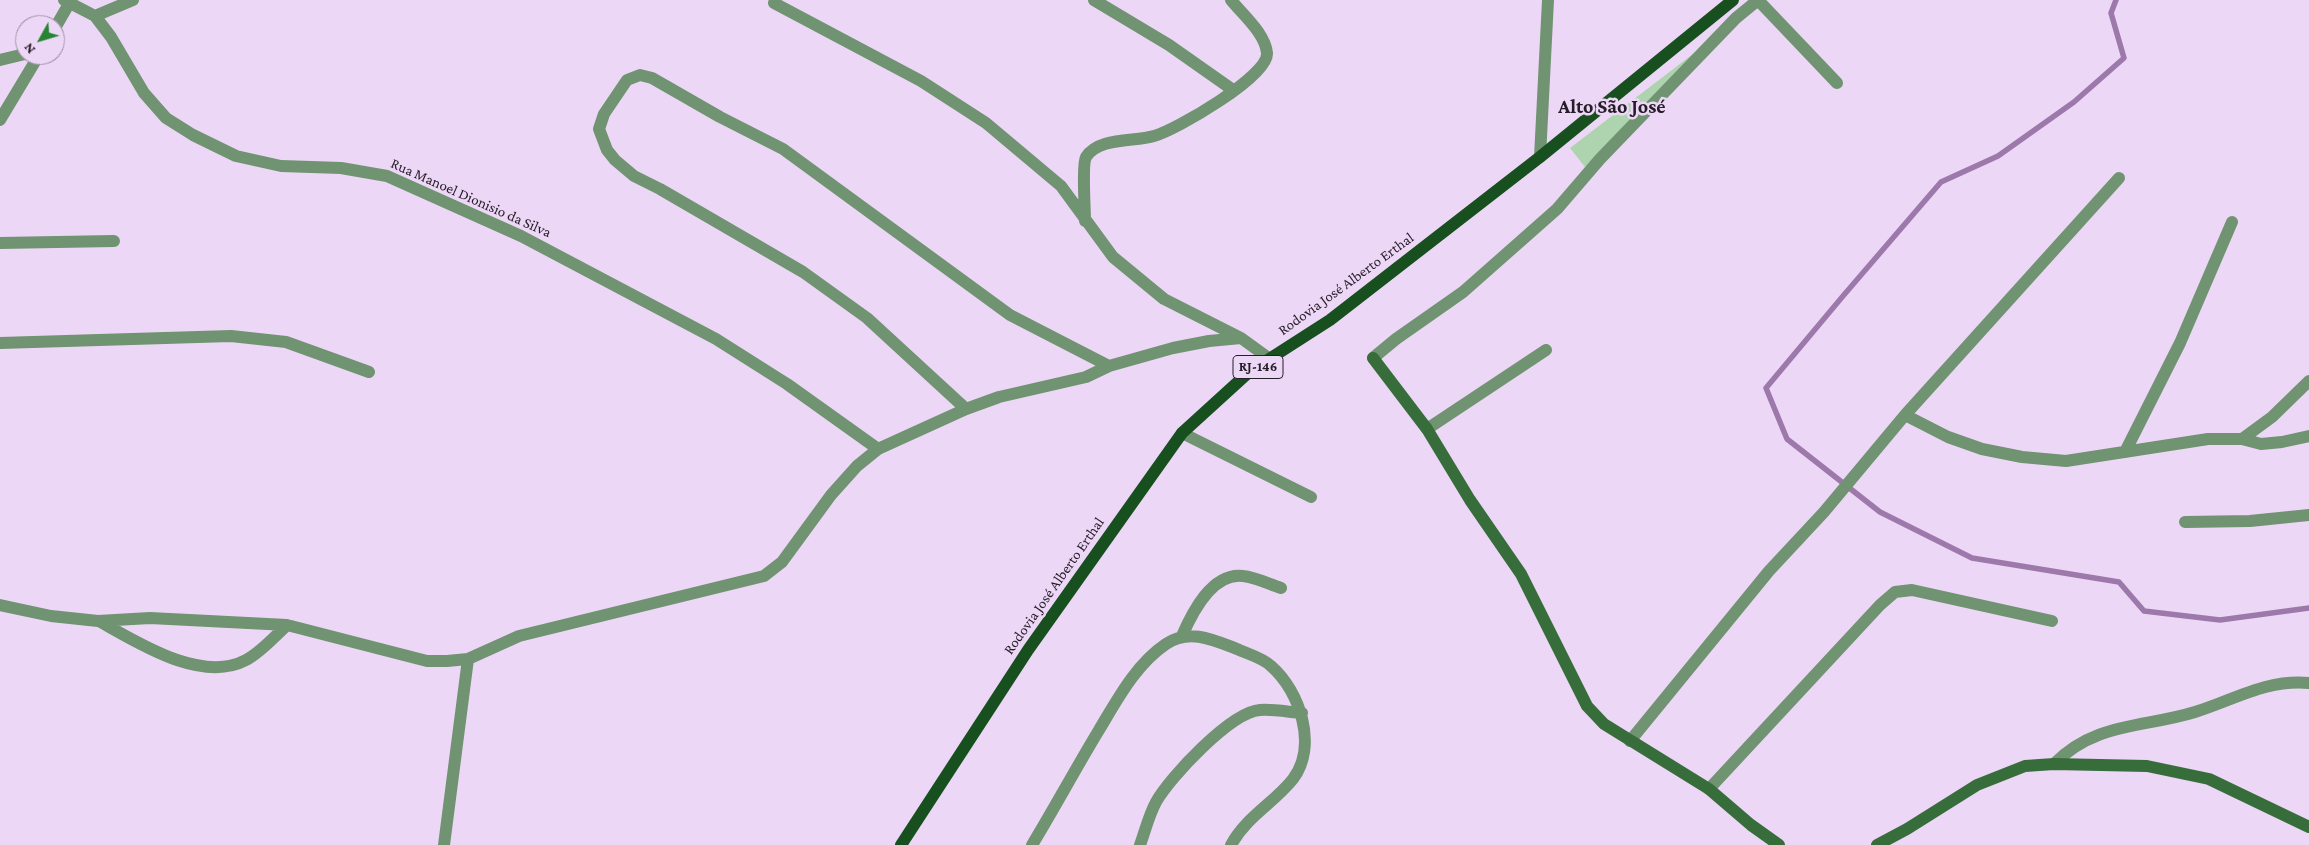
<!DOCTYPE html>
<meta charset="utf-8">
<style>
body{margin:0}
#map{position:relative;width:2309px;height:845px;overflow:hidden;background:#edd7f6;font-family:"Crimson Pro",serif}
canvas{display:block}
.north{position:absolute;left:15px;top:15px;width:50px;height:50px;box-sizing:border-box;background:#edd7f6;border:1px solid #9d8da4;border-radius:50%;rotate:231deg;font-size:14px;font-weight:700;line-height:20px;text-align:center;color:#251d28}
.north::after{content:'';display:block;margin:auto;width:18px;height:22px;background:#288435;clip-path:polygon(50% 0,100% 100%,50% 72%,0 100%)}
</style>
<div id="map">
<canvas width="2309" height="845"></canvas>
<div class="north">N</div>
</div>
<script>
const context = document.querySelector('canvas').getContext('2d');
context.lineJoin = 'round';
function paint(path, color) { context.fillStyle = color; context.fill(path, 'evenodd'); }
function strokePath(path, color, width, dash) { context.strokeStyle = color; context.lineWidth = width; context.lineCap = dash ? 'butt' : 'round'; context.setLineDash(dash || []); context.stroke(path); }
function drawText(font, color, halo, rows, align = 'center') {
  context.font = font + ' "Crimson Pro",serif'; context.lineWidth = 5; context.setLineDash([]); context.textBaseline = 'middle'; context.strokeStyle = halo; context.fillStyle = color; for (const [text, x, y, turn = 0] of rows) {
    context.save(); context.translate(x, y); context.rotate((+turn || 0) * Math.PI / 180); context.textAlign = isNaN(turn) ? turn : align; if (halo) context.strokeText(text, 0, 0); context.fillText(text, 0, 0); context.restore();
  }
}
paint(new Path2D(`
 M1702,47L1585,167L1570,148Z`), '#aed4af');
strokePath(new Path2D(`
 M2116,0L2111,13L2124,58L2074,102L1998,156L1941,182L1843,296L1766,388L1787,439L1880,512L1972,558L2119,582L2144,611L2220,620L2309,608`), '#9c79aa', 5.5);
strokePath(new Path2D(`
 M64,0L95,16L111,37L144,93L166,118L193,135L236,156L281,166L341,168L387,176L521,236L716,339L787,384L878,449
 M1094,0L1169,45L1233,90
 M1758,0L1837,83
 M774,3L921,81L986,123L1061,186L1113,257L1164,299L1241,338
 M95,16L133,0
 M55,28L70,2
 M0,60L25,54
 M0,120L39,55
 M1540,157L1548,0
 M1085,221C1085,210 1082,164 1086,157C1099,137 1134,142 1154,136C1176,130 1269,76 1267,53C1265,33 1243,15 1231,0
 M0,243L114,241
 M0,343L231,336L286,342L369,372
 M1373,358L1396,339L1463,292L1557,209L1600,159L1736,18L1758,0
 M966,409L867,318L803,272L660,189L634,176L615,160L607,150L599,129L604,114L627,80L640,75L652,78L720,117L783,149L1010,315L1109,366
 M1905,415L2119,178
 M1427,429L1546,350
 M1182,433L1311,497
 M2242,439L2272,417L2309,381
 M2125,452L2180,343L2232,222
 M2185,522L2250,521L2309,515
 M0,605L51,616L98,621L150,618L287,625L427,661H447L468,659L519,636L764,576L782,562L831,495L857,466L878,449L966,409L999,397L1086,377L1109,366L1173,348L1209,341L1241,338L1270,359
 M99,621C137,642 201,684 246,660C261,652 274,637 287,625
 M1182,636C1192,613 1212,572 1243,576C1255,577 1269,584 1281,588
 M1630,741L1769,571L1824,512L1905,415L1948,437L1982,449L2022,457L2066,461L2208,439H2242L2261,444L2282,442L2309,436
 M2054,764C2095,722 2143,728 2195,712C2234,700 2266,679 2309,683
 M1709,789L1880,605L1895,592L1912,590L2052,621
 M444,845L468,659
 M1032,845C1055,807 1076,768 1099,730C1117,700 1136,664 1166,644C1189,628 1214,640 1237,649C1248,654 1263,658 1271,666C1300,691 1318,746 1293,779C1274,803 1246,817 1231,845
 M1140,845C1145,831 1149,815 1156,802C1170,777 1231,712 1260,710C1273,709 1289,712 1302,713`), '#709371', 12);
strokePath(new Path2D(`
 M1373,358L1427,429L1470,500L1521,574L1587,706L1604,724L1709,789L1751,825L1779,845
 M1877,845L1907,829L1977,785L2025,766L2054,764L2147,766L2209,779L2309,827`), '#376d3b', 12);
strokePath(new Path2D(`
 M901,845L1028,650L1182,433L1249,372L1330,320L1540,157L1733,0`), '#174f1f', 12);
for (const [x, y, w] of [
 [1258,367,50]
]) { const box = new Path2D(); box.roundRect(x - w / 2, y - 11.5, w, 23, 4); context.fillStyle = '#edd7f6'; context.fill(box); strokePath(box, '#251d28', 1); }
drawText('bold 14px', '#251d28', null, [
 ["RJ-146",1258,367]
]);
drawText('15px', '#251d28', '#edd7f6', [
 ["Rua Manoel Dionisio da Silva",471,198,24],
 ["Rodovia José Alberto Erthal",1346,284,-36],
 ["Rodovia José Alberto Erthal",1054,586,-55]
]);
drawText('bold 20px', '#251d28', '#edd7f6', [
 ["Alto São José",1612,107]
]);
</script>
